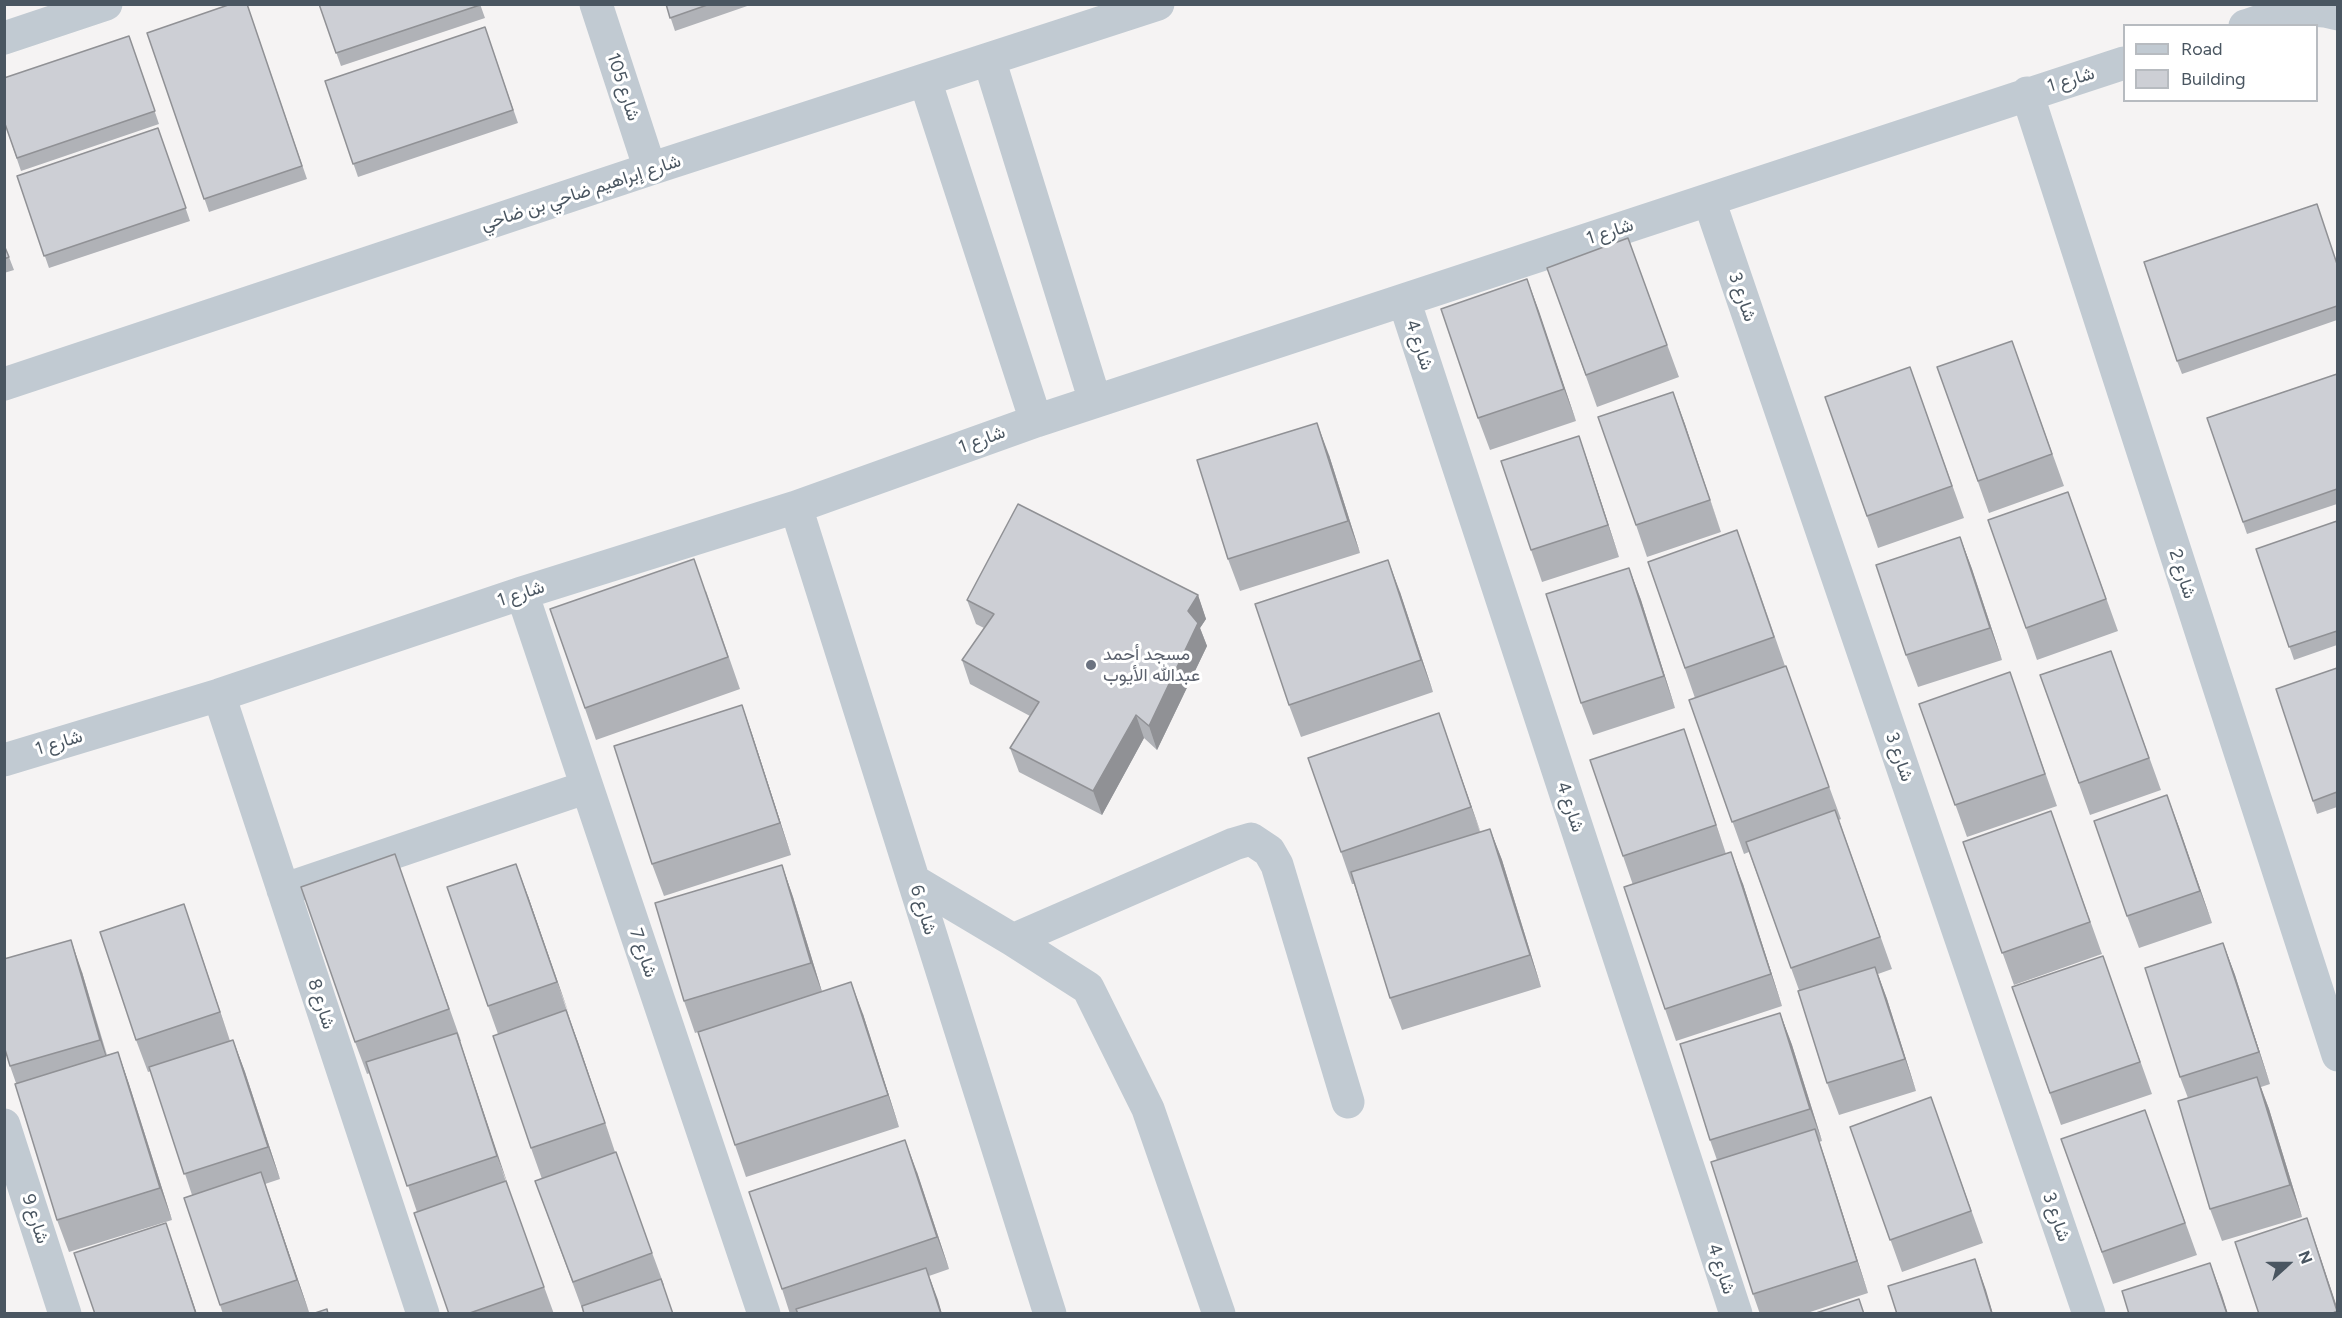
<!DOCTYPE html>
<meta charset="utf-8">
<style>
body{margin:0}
#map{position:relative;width:2342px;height:1318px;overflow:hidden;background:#f5f3f3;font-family:Figtree,sans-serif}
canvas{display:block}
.frame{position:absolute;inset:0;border:6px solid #4a5661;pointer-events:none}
.legend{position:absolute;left:2123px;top:24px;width:195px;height:78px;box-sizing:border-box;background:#fff;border:2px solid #b7bbc0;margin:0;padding:8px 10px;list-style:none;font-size:18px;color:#4a5661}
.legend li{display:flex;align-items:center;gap:12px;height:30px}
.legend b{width:30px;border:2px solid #b7bbc0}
.north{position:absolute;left:2258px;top:1234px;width:60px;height:60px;-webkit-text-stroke:4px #fff;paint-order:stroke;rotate:69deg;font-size:16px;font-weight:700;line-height:24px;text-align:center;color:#4a5661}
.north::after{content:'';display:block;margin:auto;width:21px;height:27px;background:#4a5661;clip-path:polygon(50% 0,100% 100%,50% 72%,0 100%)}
</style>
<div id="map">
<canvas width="2342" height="1318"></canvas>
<div class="frame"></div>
<ul class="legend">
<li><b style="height:8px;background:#c1cad2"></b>Road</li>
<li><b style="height:16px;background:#cdcfd5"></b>Building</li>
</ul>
<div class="north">N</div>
</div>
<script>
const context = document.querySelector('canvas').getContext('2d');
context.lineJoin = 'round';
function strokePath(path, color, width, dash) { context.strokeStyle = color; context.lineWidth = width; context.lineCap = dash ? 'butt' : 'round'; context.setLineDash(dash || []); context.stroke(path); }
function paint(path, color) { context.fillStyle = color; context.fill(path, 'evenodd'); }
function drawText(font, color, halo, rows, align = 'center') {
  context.font = font + ' Figtree,Vazirmatn,sans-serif'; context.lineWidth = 6; context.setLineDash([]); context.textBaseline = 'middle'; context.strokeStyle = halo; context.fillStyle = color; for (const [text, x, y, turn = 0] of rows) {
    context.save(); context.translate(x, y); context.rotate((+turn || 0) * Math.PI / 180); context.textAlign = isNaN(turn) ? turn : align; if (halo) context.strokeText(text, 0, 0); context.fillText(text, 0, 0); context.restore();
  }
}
strokePath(new Path2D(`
 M596,4L650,169
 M2245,26C2276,16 2306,4 2338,14
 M4,38L106,4
 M989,59L1095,401
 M925,80L1036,421
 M2027,93L2338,1055
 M1709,200L2089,1314
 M1404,300L1736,1314
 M4,384L650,169L1158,4
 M796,507L1050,1314
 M522,593L764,1314
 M219,695L423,1314
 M4,760L219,695L522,593L796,507L1036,421L2124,63
 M914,881L1013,940L1088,988L1148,1109L1219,1314
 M283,890L587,787
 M1013,940L1234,844L1251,839L1269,851L1277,865L1348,1102
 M4,1125L65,1314`), '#c1cad2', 33);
paint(new Path2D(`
 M247,4L307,179L209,212L147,33Z
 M319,4H480L485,18L341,66Z
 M666,4H753L675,31Z
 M485,27L518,123L358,177L325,81Z
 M129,36L159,124L21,171L4,121Z
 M158,128L190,221L49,268L17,176Z
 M1628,238L1679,377L1597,407L1547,268Z
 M4,244L14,270L4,273Z
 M2337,263V320L2182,374L2177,361Z
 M1527,279L1576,421L1490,450L1478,418Z
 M2012,341L2064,486L1989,513L1937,367Z
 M1910,367L1964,518L1878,548L1825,397Z
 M2337,374V504L2247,534L2207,418Z
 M1673,392L1721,532L1647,557L1636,525Z
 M1579,436L1590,468L1619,557L1542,582L1531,550Z
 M1329,455L1360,553L1240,591L1228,559Z
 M2068,492L2118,631L2037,660L1988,520Z
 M2337,521V645L2294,660L2256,549Z
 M1960,537L1972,569L2002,660L1918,687L1906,655Z
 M1648,562H1749L1785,666L1841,819L1839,820L1892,969L1878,974L1887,999L1916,1091L1839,1115L1827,1083L1799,990L1749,852L1744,854L1689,700L1695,698Z
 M1629,568L1641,600L1675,708L1593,735L1581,703Z
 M706,591L740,689L596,740L550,609Z
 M1400,592L1433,692L1301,737L1289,705Z
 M1198,595L1206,619L1200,628L1207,646L1157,750L1144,738L1102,815L1019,772L1010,748L1030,716L970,684L962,660L984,628L976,624L967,600Z
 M2111,651L2161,790L2090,815L2040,675Z
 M2337,668V807L2317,814L2313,801Z
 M1919,704H2021L2057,806L1967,837Z
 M742,705L753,737L791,855L664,896L652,864Z
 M1439,713L1480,832L1490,829L1502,860L1541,987L1402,1030L1390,998L1354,884H1352L1341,852Z
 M1684,729L1726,854L1743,884L1782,1006L1676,1041L1665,1009L1633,885L1623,856Z
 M2167,795L2212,923L2139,948L2127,916Z
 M2051,811L2102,954L2014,985L1963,842Z
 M395,854L461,1041H460L508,1188L554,1314H449L417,1212L370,1073L367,1074L355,1042Z
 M782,865L793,897L822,992L863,1014L899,1127L746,1177L735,1145L704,1030L695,1033L684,1001Z
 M528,896L615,1152L664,1285L584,1314L535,1181L542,1179L531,1148L498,1034L488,1006Z
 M184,904L230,1041L233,1040L245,1072L280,1179L265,1184L309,1312L303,1314H223L184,1198L192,1195L151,1071L148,1072L136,1040Z
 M2223,943L2235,975L2270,1084L2261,1087L2269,1109L2302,1217L2222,1241L2210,1209L2188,1098L2180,1077Z
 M2103,956L2152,1094L2061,1125L2012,987Z
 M82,972L107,1055L118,1052L129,1084L172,1220L69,1252L57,1220L16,1083L10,1066Z
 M1780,1013L1792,1045L1822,1141L1819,1142L1868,1293L1804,1314H1760L1753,1294L1717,1160L1710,1140Z
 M1931,1097L1983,1243L1902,1272L1850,1127Z
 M2145,1110L2197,1255L2113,1284L2061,1139Z
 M917,1172L949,1269L929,1276L942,1314H790L782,1289Z`), '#b0b2b7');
paint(new Path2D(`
 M1527,279L1539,311L1576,421L1564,389Z
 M1673,392L1685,424L1721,532L1710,500Z
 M1317,423L1329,455L1360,553L1348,521Z
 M1579,436L1590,468L1619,557L1608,525Z
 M1960,537L1972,569L2002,660L1990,628Z
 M1388,560L1400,592L1433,692L1421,660Z
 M1629,568L1641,600L1675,708L1664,676Z
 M1198,595L1206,619L1200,628L1207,646L1157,750L1149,726L1188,611Z
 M742,705L753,737L791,855L780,823Z
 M1439,713L1450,745L1483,839L1471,807Z
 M1136,715L1144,738L1102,815L1093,791Z
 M1684,729L1695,761L1727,857L1716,825Z
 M2167,795L2179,827L2212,923L2200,891Z
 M1490,829L1502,860L1541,987L1530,955Z
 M1731,852L1743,884L1782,1006L1771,974Z
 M516,864L528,896L569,1014L557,982Z
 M782,865L793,897L823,995L811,963Z
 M184,904L195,936L231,1044L220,1012Z
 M71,940L82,972L111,1072L100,1040Z
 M2223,943L2235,975L2270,1084L2259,1052Z
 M1875,967L1887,999L1916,1091L1905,1059Z
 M851,982L863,1014L899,1127L888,1095Z
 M566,1010L578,1042L616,1155L605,1123Z
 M1780,1013L1792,1045L1822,1141L1810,1109Z
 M457,1033L468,1065L509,1188L497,1156Z
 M233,1040L245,1072L280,1179L268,1147Z
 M118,1052L129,1084L172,1220L160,1188Z
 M2257,1077L2269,1109L2302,1217L2290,1185Z
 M1815,1129L1826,1161L1868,1293L1857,1261Z
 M905,1140L917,1172L949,1269L937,1237Z
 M261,1172L272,1203L309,1312L297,1280Z
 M2307,1218L2318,1250L2337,1307V1311Z
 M166,1223L177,1255L197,1314H196Z
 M1975,1259L1986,1290L1993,1314H1992Z
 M2210,1263L2222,1295L2228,1314H2227Z
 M926,1268L938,1300L942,1314H941Z`), '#909195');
const building = new Path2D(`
 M231,4H247L302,166L204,199L147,33Z
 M319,4H480V5L336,53Z
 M666,4H710L670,18Z
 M485,27L513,110L353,164L325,81Z
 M129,36L155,111L17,158L4,121V78Z
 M158,128L186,208L44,256L17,176Z
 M2317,204L2337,264V306L2177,361L2144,262Z
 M1628,238L1667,345L1586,375L1547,268Z
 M4,245L9,257L4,259Z
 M1527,279L1564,389L1478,418L1441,309Z
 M2012,341L2052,454L1978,481L1937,367Z
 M1910,367L1952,486L1867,516L1825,397Z
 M2337,374V489L2243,522L2207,418Z
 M1673,392L1710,500L1636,525L1598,417Z
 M1317,423L1348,521L1228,559L1197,460Z
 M1579,436L1608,525L1531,550L1501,461Z
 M2068,492L2106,599L2026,628L1988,520Z
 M1018,504L1198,595L1188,611L1198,623L1149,726L1136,715L1093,791L1010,748L1039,702L962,660L994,614L967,600Z
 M2337,521V631L2289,647L2256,549Z
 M1737,530L1774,637L1685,668L1648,562Z
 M1960,537L1990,628L1906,655L1876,565Z
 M694,559L728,657L585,708L550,609Z
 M1388,560L1421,660L1289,705L1255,604Z
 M1629,568L1664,676L1581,703L1546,594Z
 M2111,651L2149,758L2079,783L2040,675Z
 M1786,666L1829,787L1732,822L1689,700Z
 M2337,668V792L2313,801L2276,689Z
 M2010,672L2045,774L1955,805L1919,704Z
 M742,705L780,823L652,864L614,746Z
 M1439,713L1471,807L1341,852L1308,758Z
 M1684,729L1716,825L1623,856L1590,760Z
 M2167,795L2200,891L2127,916L2094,821Z
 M1835,810L1880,937L1791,968L1746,842Z
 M2051,811L2090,922L2002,953L1963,842Z
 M1490,829L1530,955L1390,998L1351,872Z
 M1731,852L1771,974L1665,1009L1624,887Z
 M395,854L449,1009L355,1042L301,887Z
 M516,864L557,982L488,1006L447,887Z
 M782,865L811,963L684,1001L655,903Z
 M184,904L220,1012L136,1040L100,932Z
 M71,940L100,1040L10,1066L4,1046V959Z
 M2223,943L2259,1052L2180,1077L2145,968Z
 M2103,956L2140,1062L2050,1093L2012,987Z
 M1875,967L1905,1059L1827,1083L1798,991Z
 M851,982L888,1095L735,1145L698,1032Z
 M566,1010L605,1123L531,1148L493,1036Z
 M1780,1013L1810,1109L1710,1140L1680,1044Z
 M457,1033L497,1156L407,1186L366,1062Z
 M233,1040L268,1147L184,1174L149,1067Z
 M118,1052L160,1188L57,1220L15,1084Z
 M2257,1077L2290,1185L2210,1209L2178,1101Z
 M1931,1097L1971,1211L1890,1240L1850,1127Z
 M2145,1110L2185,1223L2102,1252L2061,1139Z
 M1815,1129L1857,1261L1753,1294L1711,1162Z
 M905,1140L937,1237L782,1289L749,1192Z
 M616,1152L652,1253L573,1282L535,1181Z
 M261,1172L297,1280L220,1305L184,1198Z
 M506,1181L544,1287L467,1314H449L414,1213Z
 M2307,1218L2337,1311L2331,1314H2259L2235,1242Z
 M166,1223L196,1314H95L74,1253Z
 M1975,1259L1992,1314H1897L1888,1286Z
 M2210,1263L2227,1314H2129L2122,1291Z
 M926,1268L941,1314H798L796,1309Z
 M661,1279L673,1314H584L582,1306Z
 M1859,1299L1864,1314H1813Z
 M327,1309L328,1314H312Z`);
paint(building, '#cdcfd5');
strokePath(building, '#909195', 1.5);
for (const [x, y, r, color] of [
 [1091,665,6,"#6b7280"]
]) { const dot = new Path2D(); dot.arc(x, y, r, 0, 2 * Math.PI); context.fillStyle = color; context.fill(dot); strokePath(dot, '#fff', 2); }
drawText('18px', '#4a5661', '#fff', [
 ["شارع 1",2071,80,-17],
 ["شارع 105",623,87,72],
 ["شارع إبراهيم ضاحي بن ضاحي",581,193,-18],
 ["شارع 1",1610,232,-18],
 ["شارع 3",1742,297,71],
 ["شارع 4",1419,345,72],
 ["شارع 1",982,440,-20],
 ["شارع 2",2182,574,72],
 ["شارع 1",521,594,-18],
 ["شارع 1",59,743,-17],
 ["شارع 3",1899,757,71],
 ["شارع 4",1570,807,72],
 ["شارع 6",923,910,73],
 ["شارع 7",643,953,71],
 ["شارع 8",321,1004,72],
 ["شارع 3",2056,1217,71],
 ["شارع 9",35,1219,72],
 ["شارع 4",1721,1269,72]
]);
drawText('18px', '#5b616d', '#fff', [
 ["مسجد أحمد",1103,655],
 ["عبدالله الأيوب",1103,676]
], 'left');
</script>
